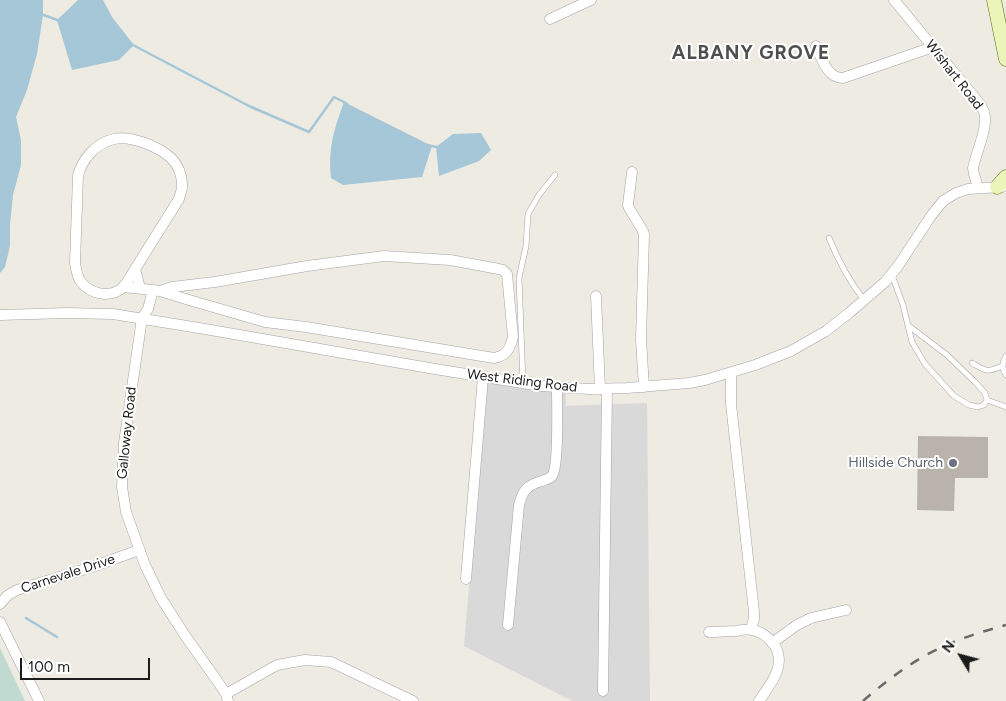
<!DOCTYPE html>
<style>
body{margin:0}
#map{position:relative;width:1006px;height:701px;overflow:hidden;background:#edebe2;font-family:Figtree,sans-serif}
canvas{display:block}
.north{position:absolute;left:936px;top:631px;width:50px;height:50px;-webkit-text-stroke:4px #fff;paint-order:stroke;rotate:307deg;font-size:14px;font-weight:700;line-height:20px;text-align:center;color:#1c1c1c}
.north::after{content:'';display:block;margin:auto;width:18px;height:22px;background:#1c1c1c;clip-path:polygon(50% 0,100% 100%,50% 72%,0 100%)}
.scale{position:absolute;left:20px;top:658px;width:130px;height:22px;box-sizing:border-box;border:2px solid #1c1c1c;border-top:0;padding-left:6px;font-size:15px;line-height:18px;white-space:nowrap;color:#1c1c1c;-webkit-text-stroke:4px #fff;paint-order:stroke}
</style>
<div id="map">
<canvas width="1006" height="701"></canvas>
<div class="north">N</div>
<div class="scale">100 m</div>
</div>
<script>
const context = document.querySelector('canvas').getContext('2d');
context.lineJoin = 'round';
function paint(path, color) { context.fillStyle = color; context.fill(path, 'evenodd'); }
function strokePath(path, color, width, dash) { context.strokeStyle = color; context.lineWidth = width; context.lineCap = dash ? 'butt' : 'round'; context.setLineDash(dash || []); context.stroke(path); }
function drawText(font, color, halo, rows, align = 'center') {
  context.font = font + ' Figtree,sans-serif'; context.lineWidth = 4; context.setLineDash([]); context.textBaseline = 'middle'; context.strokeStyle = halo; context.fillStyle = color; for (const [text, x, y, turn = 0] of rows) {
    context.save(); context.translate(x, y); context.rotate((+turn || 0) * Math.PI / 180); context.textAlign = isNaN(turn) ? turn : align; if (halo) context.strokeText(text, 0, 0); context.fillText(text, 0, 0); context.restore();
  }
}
paint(new Path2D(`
 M487,377L566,388V406L647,403L650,701H572L464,646Z`), '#dad9d9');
paint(new Path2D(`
 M0,648L25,701H0Z`), '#c0dad1');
paint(new Path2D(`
 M0,0H43V15L37,54L27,90L16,117L21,140V165L13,195L10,225V246L5,267L0,273Z
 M78,0H103L112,17L134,45L119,60L72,70L57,20Z
 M344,102L432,146L422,177L343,185L331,178C328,147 334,130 344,102Z
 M481,133L491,150L479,161L439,176L436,147L453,134Z`), '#a5c7d8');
strokePath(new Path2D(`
 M41,14L60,21
 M131,44L249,106L309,132L334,97L344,102L347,104
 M428,145L436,147
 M26,618L57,637`), '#a5c7d8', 2.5);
paint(new Path2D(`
 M918,436L988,437V478H955L954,511L917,510Z`), '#b9b3ac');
const lane = new Path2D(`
 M829,238C838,260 849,281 864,300
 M892,275L903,305L912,342L925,364L954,396L969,405L978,407L984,405L987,400L985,393L975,382L947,355L909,326
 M1006,356C1002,363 1002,368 1006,375
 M972,363C986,371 986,373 1002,366
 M523,383L519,278L526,246L528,214L539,195L555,175
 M987,400L1006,407`);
const street = new Path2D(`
 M894,0L980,104C980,105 984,111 984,112C989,125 976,153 973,168L974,174L978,188
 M550,19L591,0
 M816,46C822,59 827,78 843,78L933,47
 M632,172L628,205L629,208L643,231L644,234L641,340L644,387
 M135,269C131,275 127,284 121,289C108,298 91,294 81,282C77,277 76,269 75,263L78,176C82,159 96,143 114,139C131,135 160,147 172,159C178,165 182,175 182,184C183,189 180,194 179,199L135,269L140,288
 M123,287L153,290L148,309L142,318L124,443L122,487L126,512L145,565L161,598L184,634L218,682L226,694L228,701
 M153,290L160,291L189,300L265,322L306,327L494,358C506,356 510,349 513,337L507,274L503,270L499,269L450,260L384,256L307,266L215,282L172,287L160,291
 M596,296L600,389
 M0,315L67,313L113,314L205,329L435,369L541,386L589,389L627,388L689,383L705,380L755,365L791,351L826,331L849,313L885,282L898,266L931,216L943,201L956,193L968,189L1002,187
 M731,373V404L754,612V619L751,629
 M466,579L483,377
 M0,604L8,595L17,590L92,567L139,550
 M0,622L39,701
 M508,625L519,505C523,490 527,485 542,481C545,480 549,479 552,476C559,467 557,402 557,388
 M709,632C718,632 727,631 736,631C741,630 747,629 752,630C759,631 767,636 772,642C789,662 771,684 759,701
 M772,643L797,625L811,618L846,610
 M603,691L607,389
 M226,694L277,665L305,660L331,662L413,701`);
const secondary = new Path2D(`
 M994,0L1006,59
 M997,187L1006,177`);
strokePath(lane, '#a3a3a3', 6);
strokePath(street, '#a3a3a3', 11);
strokePath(secondary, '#576b0c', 15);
strokePath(lane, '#fff', 5);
strokePath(street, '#fff', 10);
strokePath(secondary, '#ebf5b9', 14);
strokePath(new Path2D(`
 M863,701C886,681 912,661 940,648C961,638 984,631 1006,625`), '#6a6a6a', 2.5, [10, 10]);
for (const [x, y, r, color] of [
 [953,463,5,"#6b7280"]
]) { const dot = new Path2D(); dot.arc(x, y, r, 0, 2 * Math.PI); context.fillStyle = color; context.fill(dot); strokePath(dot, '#fff', 2); }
drawText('14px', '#1c1c1c', '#fff', [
 ["Wishart Road",954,75,52],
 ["West Riding Road",522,381,7],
 ["Galloway Road",127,433,-84],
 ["Carnevale Drive",68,574,-18]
]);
drawText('14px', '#5b616d', '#fff', [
 ["Hillside Church",943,463]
], 'right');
context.letterSpacing = '1px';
drawText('bold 19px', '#4f4f4f', '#fff', [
 ["ALBANY GROVE",751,53]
]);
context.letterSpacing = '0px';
</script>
